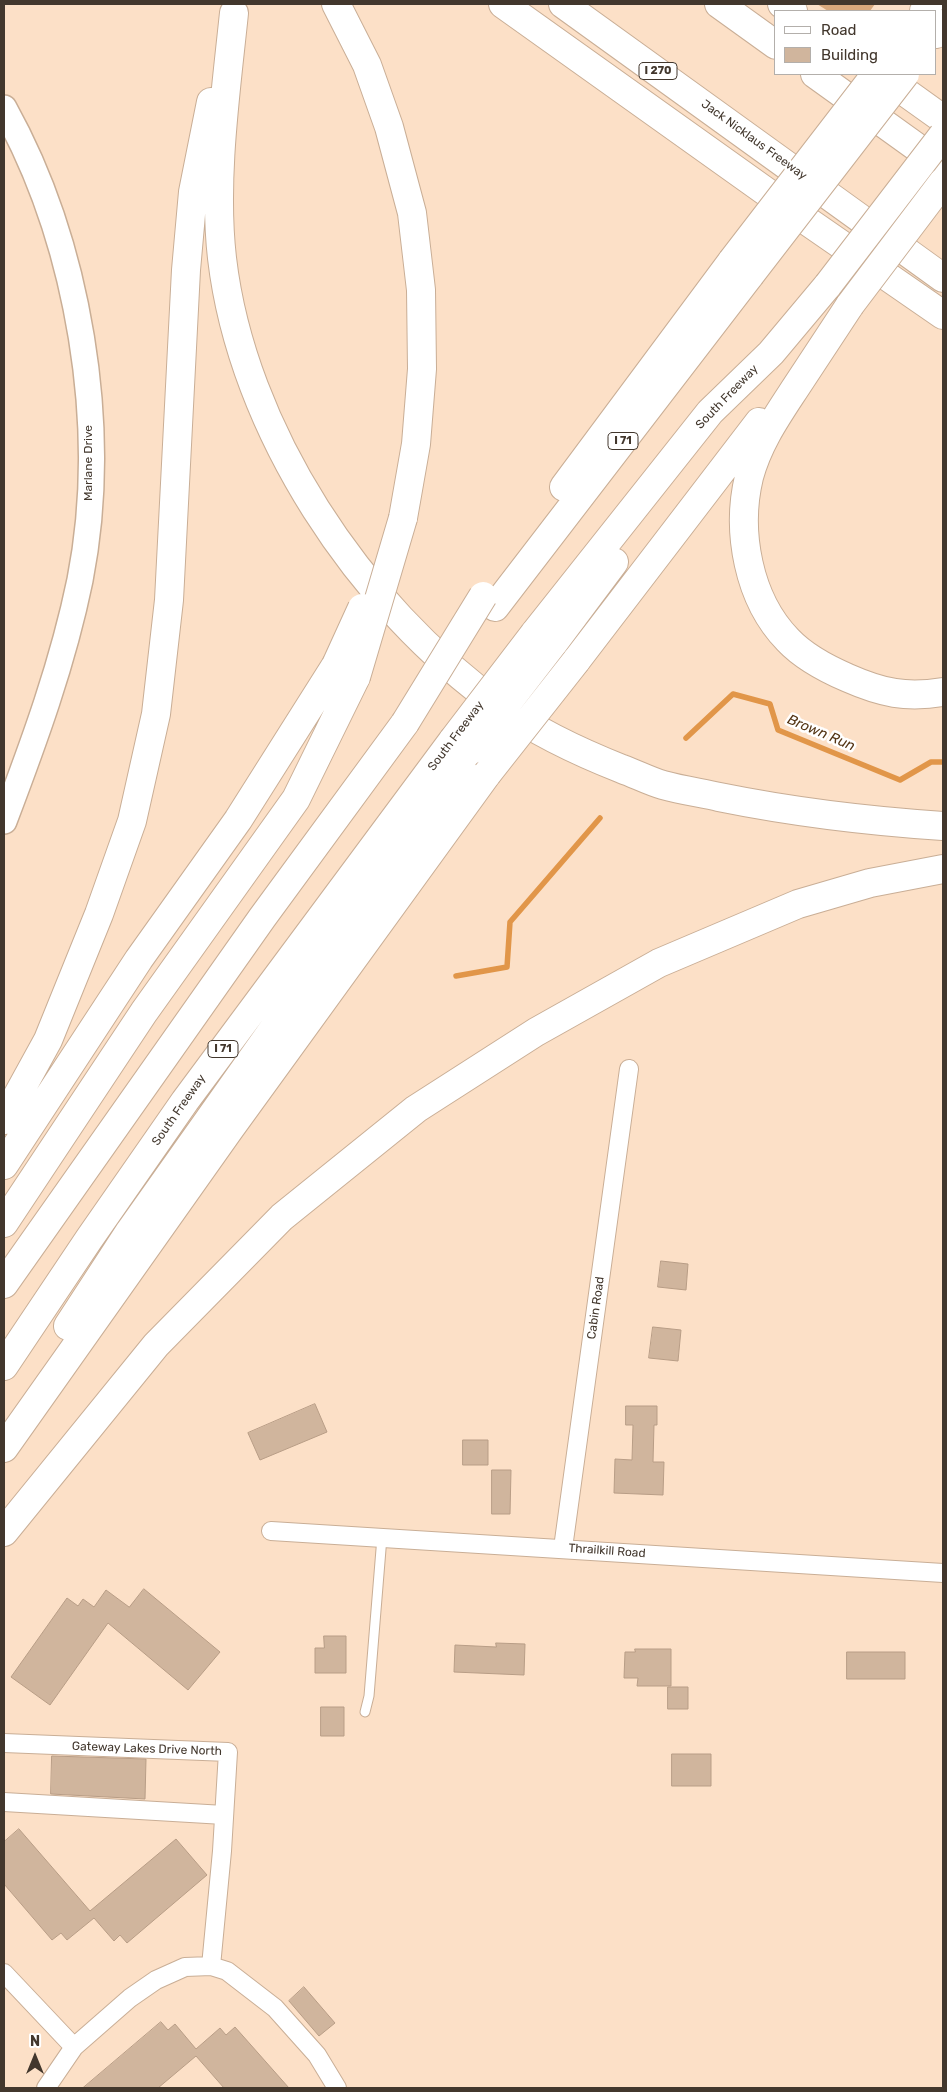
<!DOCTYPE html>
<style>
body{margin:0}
#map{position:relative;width:947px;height:2092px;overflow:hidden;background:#fce0c7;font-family:Rubik,sans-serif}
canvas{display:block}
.frame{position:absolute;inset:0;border:5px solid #42372d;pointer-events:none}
.legend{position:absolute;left:774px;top:10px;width:162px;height:65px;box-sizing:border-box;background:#fff;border:1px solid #b3afab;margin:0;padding:6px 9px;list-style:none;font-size:15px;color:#42372d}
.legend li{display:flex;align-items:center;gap:10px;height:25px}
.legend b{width:25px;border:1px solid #b3afab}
.north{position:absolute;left:10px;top:2032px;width:50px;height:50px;-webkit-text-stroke:4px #fff;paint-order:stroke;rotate:0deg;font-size:14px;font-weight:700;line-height:20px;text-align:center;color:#42372d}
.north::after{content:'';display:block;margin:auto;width:18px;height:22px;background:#42372d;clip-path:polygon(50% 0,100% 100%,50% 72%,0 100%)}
</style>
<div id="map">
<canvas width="947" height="2092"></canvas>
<div class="frame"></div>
<ul class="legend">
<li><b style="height:6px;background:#fff"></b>Road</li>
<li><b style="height:14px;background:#d0b59d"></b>Building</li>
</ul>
<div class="north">N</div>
</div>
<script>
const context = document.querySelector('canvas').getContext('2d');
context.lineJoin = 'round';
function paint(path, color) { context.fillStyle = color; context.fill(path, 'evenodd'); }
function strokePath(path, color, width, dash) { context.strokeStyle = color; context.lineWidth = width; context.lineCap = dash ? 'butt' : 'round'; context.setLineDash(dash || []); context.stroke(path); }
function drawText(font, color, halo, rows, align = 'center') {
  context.font = font + ' Rubik,sans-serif'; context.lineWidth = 5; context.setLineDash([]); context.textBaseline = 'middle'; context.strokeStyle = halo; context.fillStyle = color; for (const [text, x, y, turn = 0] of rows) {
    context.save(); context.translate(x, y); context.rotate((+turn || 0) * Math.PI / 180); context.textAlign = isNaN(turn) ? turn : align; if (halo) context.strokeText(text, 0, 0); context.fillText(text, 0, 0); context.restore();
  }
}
paint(new Path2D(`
 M817,4H875L870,11H828Z`), '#d9a97d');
strokePath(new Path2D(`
 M686,738L733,694L770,704L778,730L900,780L931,762H943
 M456,976L507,967L510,922L600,818`), '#e19649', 5.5);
const building = new Path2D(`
 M661,1261L688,1264L686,1290L658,1287Z
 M653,1327L681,1330L678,1361L649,1358Z
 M315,1404L327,1432L260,1460L248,1433Z
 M626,1406H657V1425H654L653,1462H664L663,1495L614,1493L615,1459L632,1460L633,1425H626Z
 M463,1440H488V1465H463Z
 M492,1470H511L510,1514H492Z
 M144,1589L220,1652L188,1690L108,1623L50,1705L11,1677L67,1598L78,1606L83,1599L94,1607L106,1590L129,1607Z
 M324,1636H346V1673H315V1648H324Z
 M496,1643L525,1644L524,1675L454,1672L455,1645L496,1647Z
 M635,1649H671V1686H637L638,1678H624L625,1652H635Z
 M847,1652H905V1679H847Z
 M668,1687H688V1709H668Z
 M321,1707H344V1736H321Z
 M672,1754H711V1786H672Z
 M52,1756L146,1759L145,1799L51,1794Z
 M19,1829L90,1911L176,1839L207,1875L127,1943L120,1935L114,1941L94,1918L67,1940L61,1933L52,1940L4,1884V1842Z
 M304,1987L335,2023L319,2036L289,2001Z
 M161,2022L168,2030L175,2024L196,2049L220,2028L226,2035L235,2027L289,2088H224L196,2056L158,2088H83Z`);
paint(building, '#d0b59d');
strokePath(building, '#b89d86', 1);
const lane = new Path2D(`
 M365,1712L369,1696L382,1537`);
const street = new Path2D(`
 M271,1531L943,1573
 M563,1548L629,1069
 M4,1743L228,1752L222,1851L211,1966
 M4,1802L224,1815
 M4,1973L74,2047
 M46,2088L74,2047L130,1998L156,1980L185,1967L211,1966L227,1971L275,2008L317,2055L337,2088`);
const secondary = new Path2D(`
 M4,108C79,243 110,427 80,580C63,663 34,742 4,821`);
const highway = new Path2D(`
 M336,4L367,65L389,127L412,213L421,290L422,369L416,444L403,518
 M503,4L810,223L943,315
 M563,4L943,278
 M719,4L776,45
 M782,4L793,11
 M924,11L929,4
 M234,13C226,91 213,180 222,258C242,430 360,607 500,706C538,733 579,752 622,769C636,774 649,781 663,785C681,790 701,793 719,797C793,812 868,821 943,826
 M936,34L943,24
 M815,74L943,166
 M880,74L943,119
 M850,305C832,332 814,360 796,387C777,416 758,443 749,477C736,531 748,599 788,640C804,657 827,669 848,678C882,693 906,698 943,692
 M564,487L732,261
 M495,607L750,275
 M534,634L710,412L771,353L828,285
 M552,645L614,562
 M576,661L759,422
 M4,1120L48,1040L99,914L132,821L156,714L169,600L186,270L193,192L211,102
 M4,1165L139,959L238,820L336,665
 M4,1223L144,1012L296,799L356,677
 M4,1284L262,918L405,723
 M68,1326L130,1231L471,750
 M4,1366L89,1239L185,1101L453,740
 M4,1448L229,1130L487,774
 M4,1532L156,1345L282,1217L416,1109L536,1032L659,963L798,904L870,883L943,869`);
strokePath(lane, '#c9ae96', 11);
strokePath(street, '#c9ae96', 20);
strokePath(secondary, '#c9ae96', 28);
strokePath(highway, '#c9ae96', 30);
strokePath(lane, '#fff', 9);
strokePath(street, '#fff', 18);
strokePath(secondary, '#fff', 25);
strokePath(highway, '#fff', 28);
const highwayBridge = new Path2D(`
 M732,261L876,74
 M750,275L905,74
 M828,285L943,135
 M850,305L943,182
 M336,665L362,608
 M356,677L403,518
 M405,723L483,596
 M453,740L534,634
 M471,750L552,645
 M487,774L576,661`);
strokePath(highwayBridge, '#c9ae96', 30, []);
strokePath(highwayBridge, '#fff', 28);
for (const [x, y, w] of [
 [658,71,38],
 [623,441,30],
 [223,1049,30]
]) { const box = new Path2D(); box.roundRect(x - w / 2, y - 8.5, w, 17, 4); context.fillStyle = '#fff'; context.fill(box); strokePath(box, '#42372d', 1); }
drawText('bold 11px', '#42372d', null, [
 ["I 270",658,71],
 ["I 71",623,441],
 ["I 71",223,1049]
]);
drawText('12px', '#42372d', '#fff', [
 ["Jack Nicklaus Freeway",754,140,36],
 ["South Freeway",727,397,-46],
 ["Marlane Drive",89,463,-90],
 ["South Freeway",456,736,-53],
 ["South Freeway",179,1110,-55],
 ["Cabin Road",596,1308,-82],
 ["Thrailkill Road",607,1551,4],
 ["Gateway Lakes Drive North",147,1749,2]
]);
drawText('italic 14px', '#533414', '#fff', [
 ["Brown Run",821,733,23]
]);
</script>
